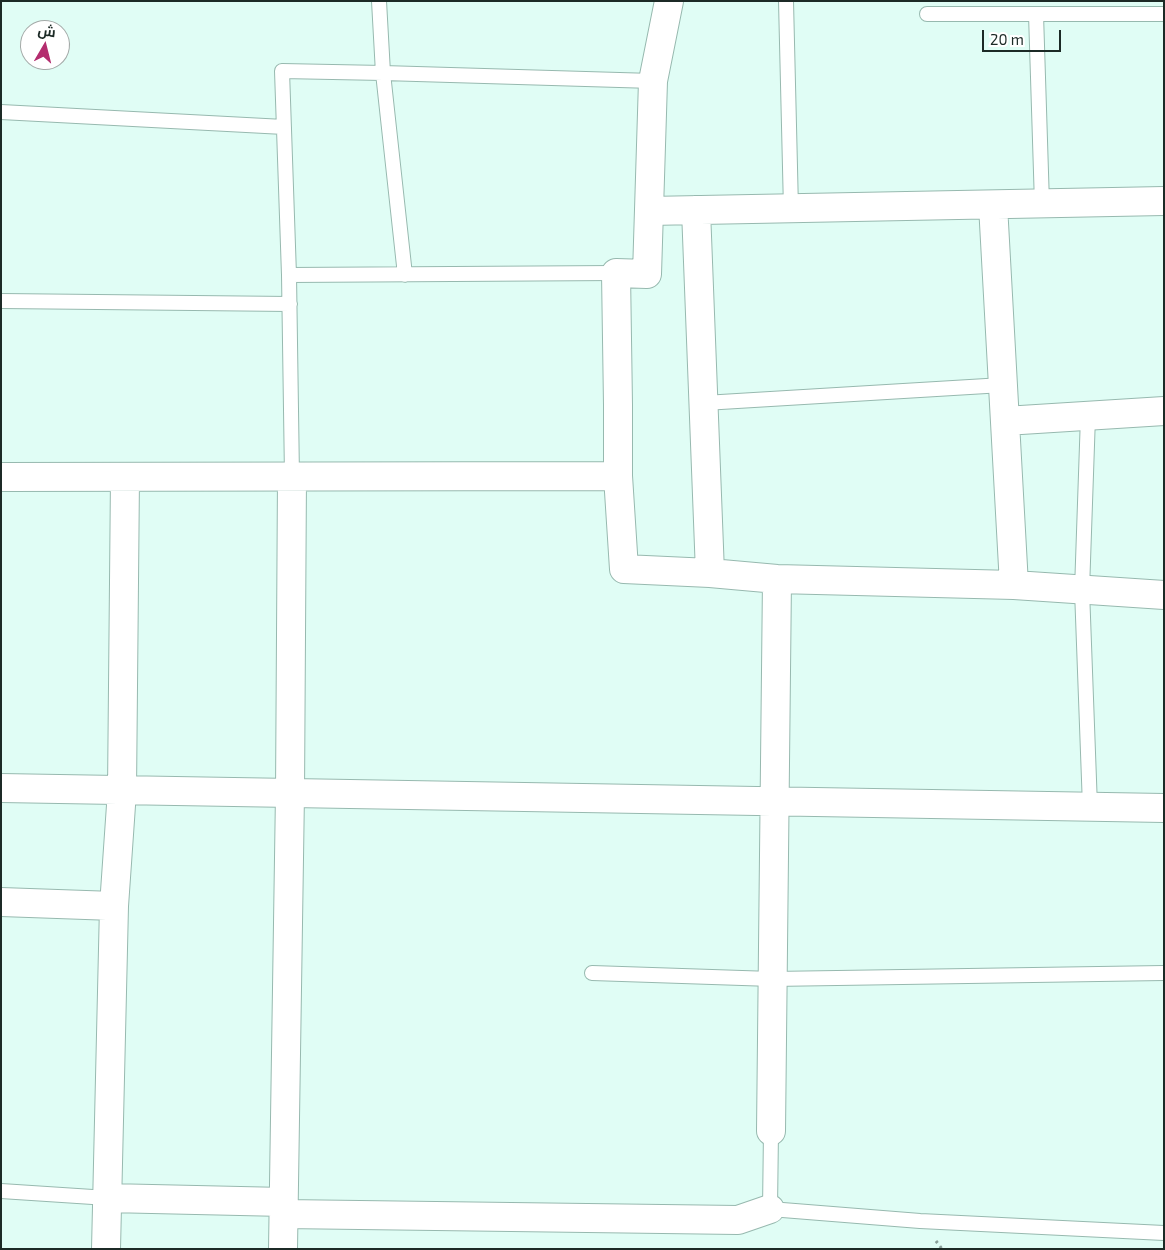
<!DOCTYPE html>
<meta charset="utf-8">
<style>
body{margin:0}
#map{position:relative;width:1165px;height:1250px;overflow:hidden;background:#e0fdf5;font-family:"Exo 2",Cairo,sans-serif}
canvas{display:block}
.frame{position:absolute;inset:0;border:2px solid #1c2a26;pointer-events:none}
.north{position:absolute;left:20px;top:20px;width:50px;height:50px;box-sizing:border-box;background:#fff;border:1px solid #a4aaa8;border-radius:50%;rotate:8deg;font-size:14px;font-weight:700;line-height:20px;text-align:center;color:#1c2a26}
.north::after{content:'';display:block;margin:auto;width:18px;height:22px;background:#b42d6f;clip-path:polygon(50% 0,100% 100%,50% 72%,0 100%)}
.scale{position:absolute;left:982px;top:30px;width:79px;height:22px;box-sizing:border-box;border:2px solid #1c2a26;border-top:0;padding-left:6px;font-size:15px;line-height:18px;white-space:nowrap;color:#1c2a26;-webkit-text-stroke:4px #fff;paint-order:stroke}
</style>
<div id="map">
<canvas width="1165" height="1250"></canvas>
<div class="frame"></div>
<div class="north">ش</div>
<div class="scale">20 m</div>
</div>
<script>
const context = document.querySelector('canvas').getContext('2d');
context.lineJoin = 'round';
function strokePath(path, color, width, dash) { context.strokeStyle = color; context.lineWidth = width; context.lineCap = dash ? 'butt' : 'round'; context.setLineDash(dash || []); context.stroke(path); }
const lane = new Path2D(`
 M379,1L383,73L405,275
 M786,1L791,209
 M927,14H1164
 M1036,14L1042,204
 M1,112L284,127
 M289,275L616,273
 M1,301L290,304
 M704,403L1003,385
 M1088,416L1082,590L1090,807
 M292,477L289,275L282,71L383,73L653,81
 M592,973L772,979L1164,973
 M771,1131L770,1209L920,1221L1164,1233
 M1,1191L108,1198`);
const street = new Path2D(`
 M669,1L653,81L647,274L616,273L618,405V476L624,569L710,573L777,579L1014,585L1164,595
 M993,205L1014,585
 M696,210L710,573
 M649,211L1164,201
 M1005,421L1164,411
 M1,477L618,476
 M1,788L1164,808
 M1,902L114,906
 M771,1131L777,579
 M108,1198L284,1202
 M284,1214L738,1220L770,1209
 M106,1249L114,906L122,791L125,477
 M283,1249L290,793L292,477`);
strokePath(lane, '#97b9af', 16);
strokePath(street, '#97b9af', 30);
strokePath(new Path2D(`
 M936,1241L942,1249`), '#899f99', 3, [2.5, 4]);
strokePath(lane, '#fff', 14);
strokePath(street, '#fff', 28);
</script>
